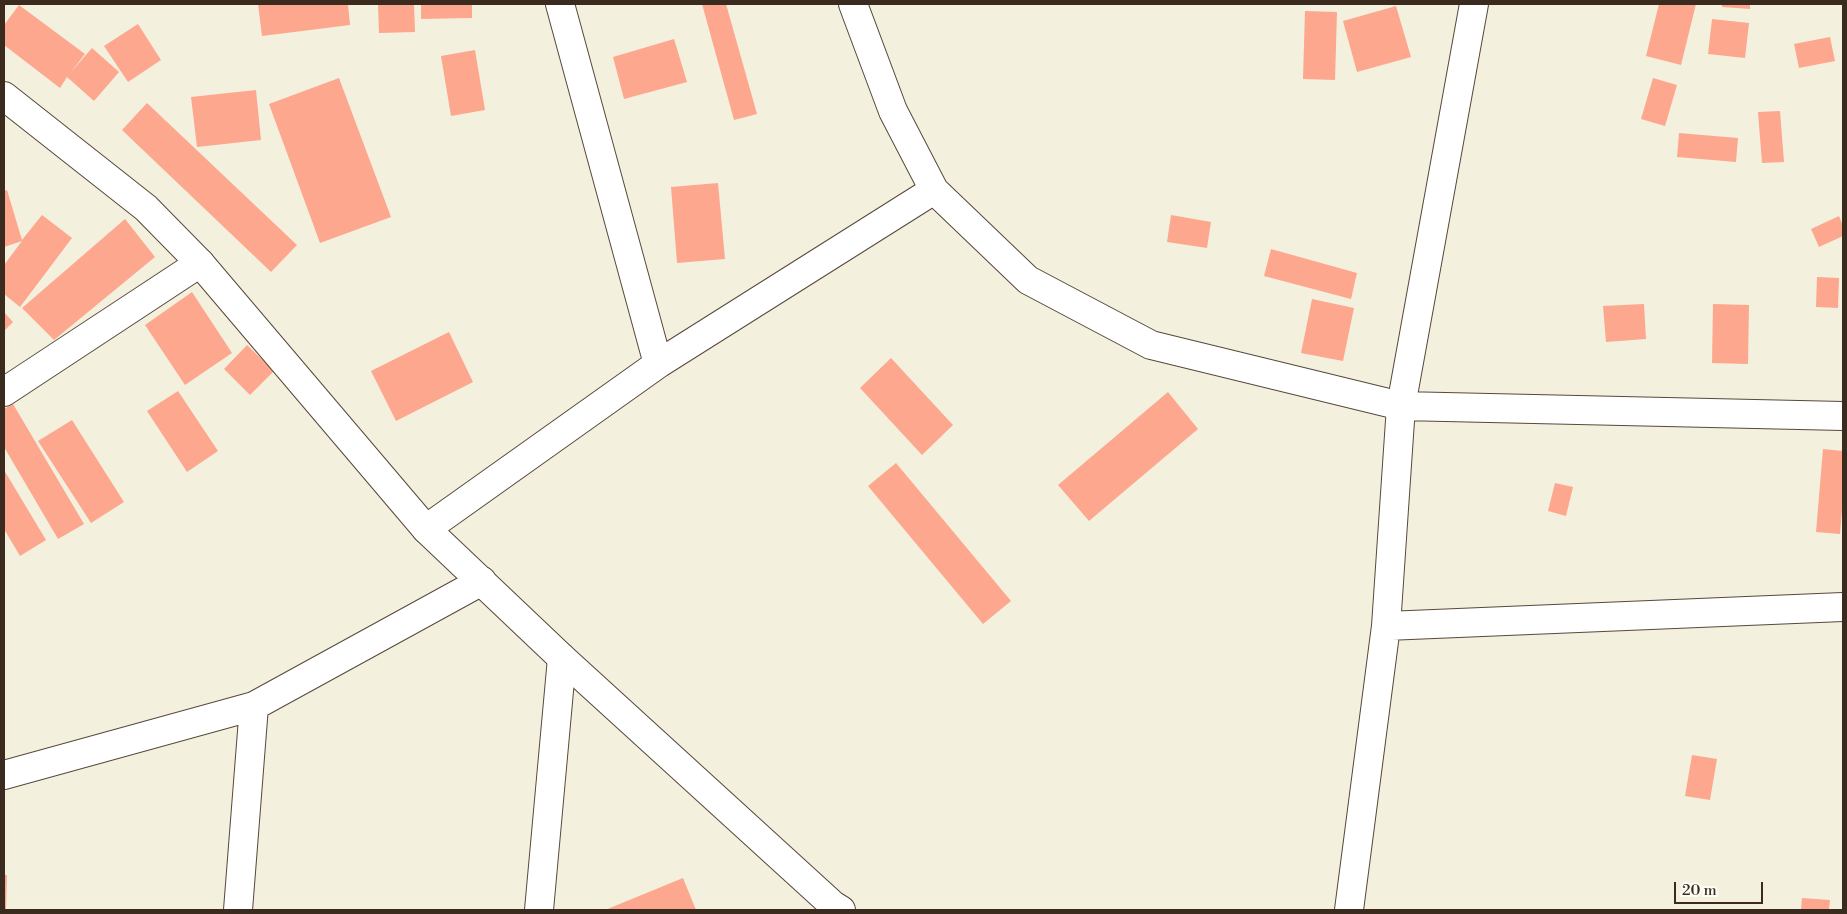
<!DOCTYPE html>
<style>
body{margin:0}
#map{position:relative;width:1847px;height:914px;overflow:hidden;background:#f4f0de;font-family:"Libre Bodoni",serif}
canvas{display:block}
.frame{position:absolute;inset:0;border:5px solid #3b2a1e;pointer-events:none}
.scale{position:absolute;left:1674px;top:882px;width:89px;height:22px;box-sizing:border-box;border:2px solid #3b2a1e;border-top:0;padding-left:6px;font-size:15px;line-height:18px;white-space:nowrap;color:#3b2a1e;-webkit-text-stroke:4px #fdfcf7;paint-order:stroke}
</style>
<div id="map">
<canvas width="1847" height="914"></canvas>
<div class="frame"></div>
<div class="scale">20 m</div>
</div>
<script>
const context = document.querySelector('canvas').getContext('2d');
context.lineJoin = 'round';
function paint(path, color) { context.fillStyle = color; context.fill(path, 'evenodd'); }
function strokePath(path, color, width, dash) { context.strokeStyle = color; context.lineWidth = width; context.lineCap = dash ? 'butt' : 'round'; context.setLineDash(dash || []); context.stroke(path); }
paint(new Path2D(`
 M258,4H348L350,25L262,36Z
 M378,4H414L415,32L379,33Z
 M421,4H472V18L421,19Z
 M702,4H726L757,114L734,120Z
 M1659,4H1696L1681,65L1646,56Z
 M1722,4H1750V9L1722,7Z
 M19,5L85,54L71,72L92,48L119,72L94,101L67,77L60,88L4,45V25Z
 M1396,6L1411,57L1357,72L1343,21Z
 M1305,11L1337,12L1335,80L1303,79Z
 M1712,19L1749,23L1745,58L1708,54Z
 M138,24L161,60L128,82L104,46Z
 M1830,37L1835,61L1799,68L1794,44Z
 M674,39L687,82L624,99L613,57Z
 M475,50L485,110L451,116L441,56Z
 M339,78L391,217L320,243L269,104Z
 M1653,78L1677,85L1665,126L1641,119Z
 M256,90L261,140L197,147L191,97Z
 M147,103L297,245L271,272L122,130Z
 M1780,111L1784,162L1762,163L1758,112Z
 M1679,133L1738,138L1736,162L1677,157Z
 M718,183L725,259L677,263L671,187Z
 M7,190L22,240L42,215L72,238L20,307L4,294V265L22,241L4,247V191Z
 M1171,215L1211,222L1207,248L1167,242Z
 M1839,216L1843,226V236L1819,247L1811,229Z
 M125,219L155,257L54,340L22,308Z
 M1271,249L1357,273L1351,299L1264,276Z
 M1817,277L1839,278L1838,308L1816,307Z
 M192,292L232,353L185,385L145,325Z
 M1312,299L1354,308L1343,361L1301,353Z
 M1644,304L1646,339L1606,342L1603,306Z
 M1713,304L1749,305L1748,364L1712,363Z
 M4,312L13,322L4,331Z
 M449,332L473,382L396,421L371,371Z
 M247,345L274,371L250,395L224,369Z
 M891,358L953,425L922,455L860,388Z
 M178,391L218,451L187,472L147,411Z
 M1168,392L1198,429L1089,521L1058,485Z
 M13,404L84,524L58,539L4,447V409Z
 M72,420L124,502L91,523L38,441Z
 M1823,449L1843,451V498L1840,534L1816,532Z
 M896,463L1011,601L983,624L868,486Z
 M4,470L46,540L20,556L4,529Z
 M1555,483L1573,487L1566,516L1548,511Z
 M1692,755L1717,759L1710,800L1685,796Z
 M4,875H7L6,910H4Z
 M683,878L696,910H605Z
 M1802,898L1830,900L1829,910H1801Z`), '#fda78f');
const minor = new Path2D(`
 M560,4L658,364
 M853,4L893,111L934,190L1028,280L1151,345L1401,406L1843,416
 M4,392L200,263
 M426,529L658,364L934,190
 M1386,626L1843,607
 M4,775L254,706L482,581
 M238,910L254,706
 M539,910L562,658
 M1349,910L1386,626L1401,406L1474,4`);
const major = new Path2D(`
 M4,96L146,208L200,263L426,529L562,658L833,905L841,910`);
strokePath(minor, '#57483b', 30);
strokePath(major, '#57483b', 30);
strokePath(minor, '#fff', 28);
strokePath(major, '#fff', 28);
</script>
